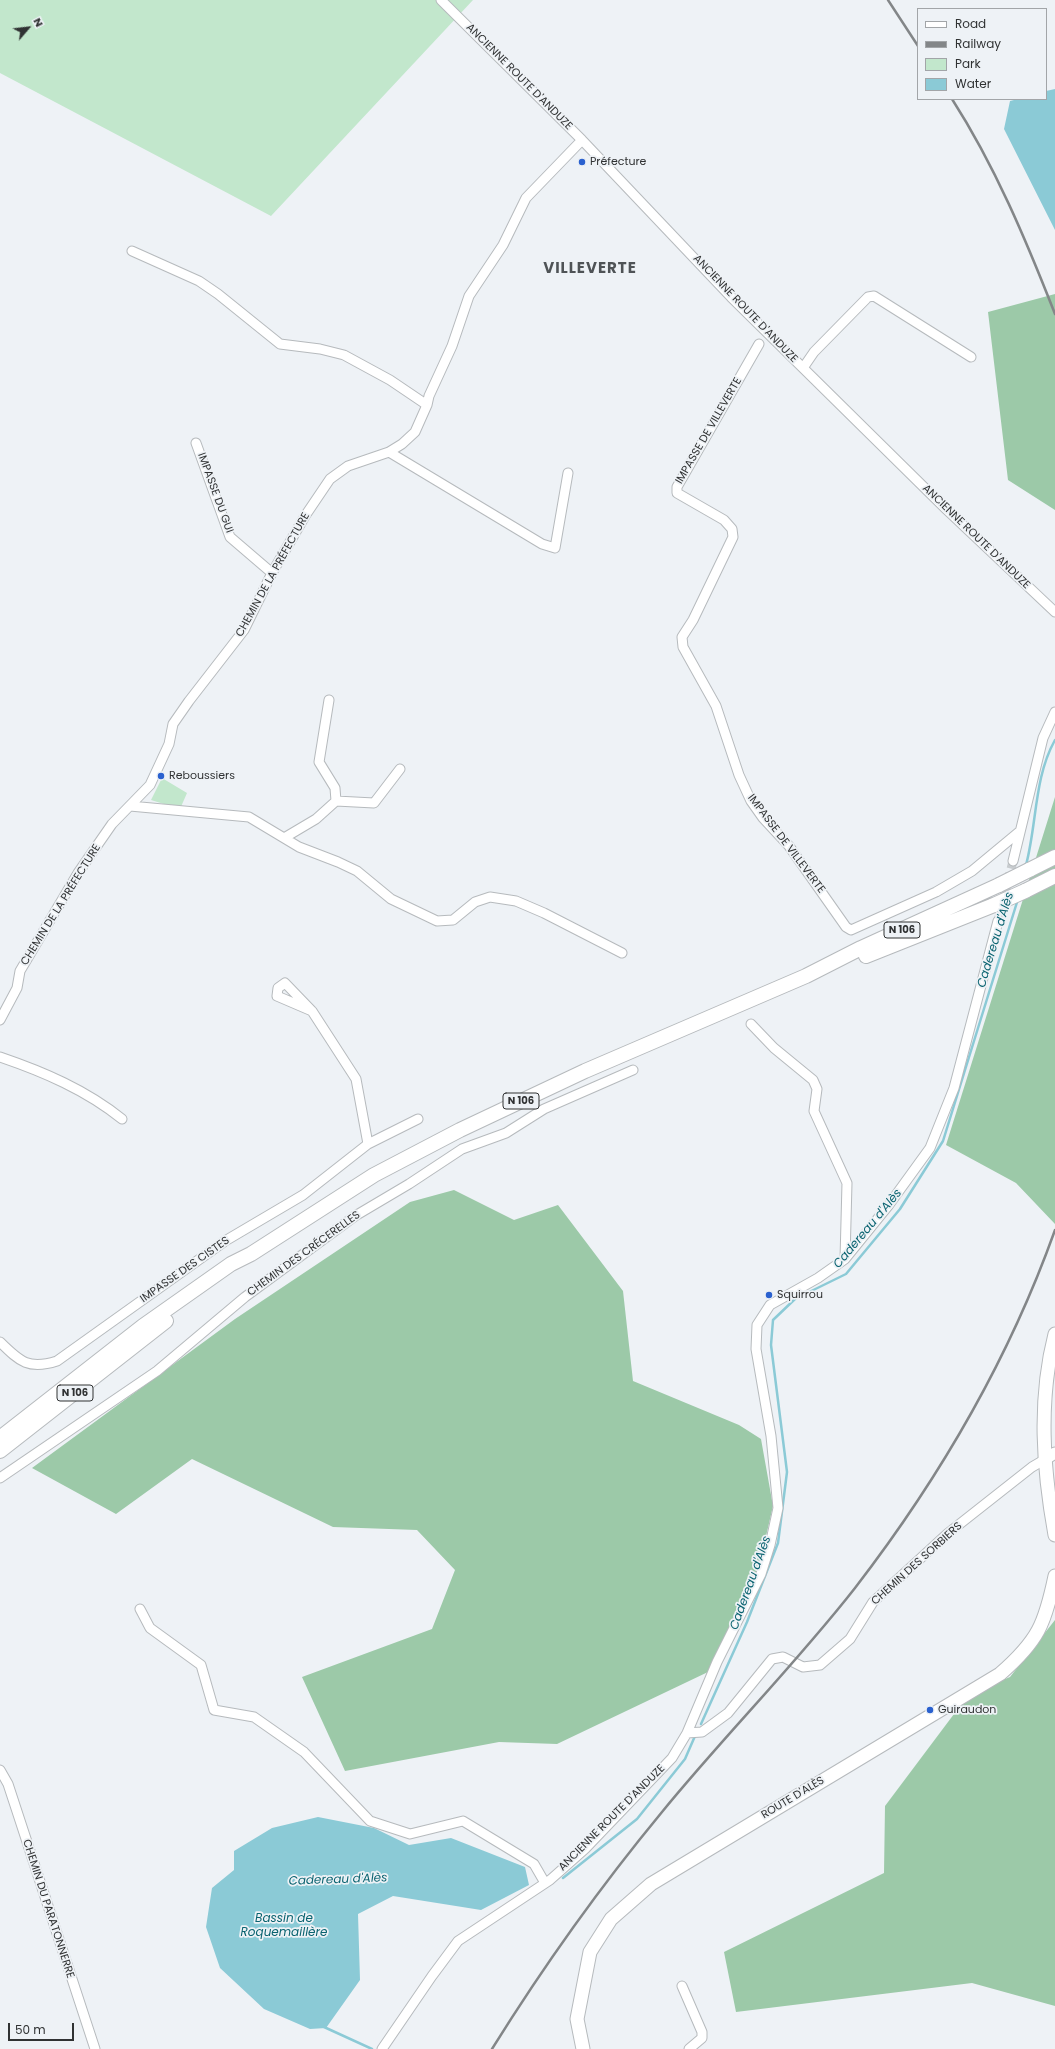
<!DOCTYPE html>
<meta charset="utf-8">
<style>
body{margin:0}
#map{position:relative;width:1055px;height:2049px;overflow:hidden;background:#eef2f6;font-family:Poppins,sans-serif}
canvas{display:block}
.legend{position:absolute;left:917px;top:8px;width:130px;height:92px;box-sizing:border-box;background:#eef2f6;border:1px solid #a2a5a8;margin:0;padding:5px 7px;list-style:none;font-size:12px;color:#303233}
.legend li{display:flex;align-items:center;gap:8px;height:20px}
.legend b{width:20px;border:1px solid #a2a5a8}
.north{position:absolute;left:8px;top:8px;width:40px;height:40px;-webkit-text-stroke:3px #eef2f6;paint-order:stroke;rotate:62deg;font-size:11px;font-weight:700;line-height:16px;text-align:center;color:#303233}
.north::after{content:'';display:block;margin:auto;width:14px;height:18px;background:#303233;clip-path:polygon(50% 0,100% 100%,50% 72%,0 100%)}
.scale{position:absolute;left:8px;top:2023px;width:66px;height:18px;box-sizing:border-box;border:2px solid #303233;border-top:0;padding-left:5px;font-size:12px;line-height:14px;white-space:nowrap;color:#303233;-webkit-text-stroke:3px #eef2f6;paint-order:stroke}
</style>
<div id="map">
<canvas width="1055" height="2049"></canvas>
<ul class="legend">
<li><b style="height:5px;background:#fff"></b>Road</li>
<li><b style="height:5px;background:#838688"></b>Railway</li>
<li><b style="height:11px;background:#c2e7cc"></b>Park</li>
<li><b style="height:11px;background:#8bcad6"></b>Water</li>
</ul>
<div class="north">N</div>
<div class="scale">50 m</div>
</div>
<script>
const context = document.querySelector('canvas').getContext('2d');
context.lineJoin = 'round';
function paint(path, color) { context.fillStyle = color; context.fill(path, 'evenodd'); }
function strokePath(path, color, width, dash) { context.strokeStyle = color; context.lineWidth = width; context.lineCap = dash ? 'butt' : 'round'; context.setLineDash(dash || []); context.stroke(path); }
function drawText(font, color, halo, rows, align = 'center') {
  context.font = font + ' Poppins,sans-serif'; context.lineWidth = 3.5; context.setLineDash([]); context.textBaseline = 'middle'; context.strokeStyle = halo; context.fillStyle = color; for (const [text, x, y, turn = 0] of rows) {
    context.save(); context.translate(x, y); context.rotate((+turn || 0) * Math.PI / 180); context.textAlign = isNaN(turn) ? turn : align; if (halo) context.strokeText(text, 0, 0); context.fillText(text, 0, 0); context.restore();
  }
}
paint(new Path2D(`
 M0,0H473L271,216L0,73Z
 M162,778L187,793L180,809L151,800Z`), '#c2e7cc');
paint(new Path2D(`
 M1055,294V510L1008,480L988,312Z
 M1055,797V1224L1016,1183L946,1145Z
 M454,1190L514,1220L558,1205L623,1291L633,1381L739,1425L761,1439L773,1506L757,1575L708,1672L557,1744L499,1742L345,1771L302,1677L432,1629L455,1570L417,1530L333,1527L192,1459L116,1514L32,1468L235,1319L410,1202Z
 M1055,1620V2006L972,1983L736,2012L724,1952L884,1873L885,1806L969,1694L1010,1677Z`), '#9cc9a8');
paint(new Path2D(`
 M1055,89V230L1004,129L1010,101L1018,99H1046V91Z
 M318,1817L374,1828L409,1845L451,1838L525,1867L529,1885L481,1910L393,1896L358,1914L360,1980L326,2028L310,2029L264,2009L220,1968L206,1927L212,1888L234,1870V1851L272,1828Z`), '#8bcad6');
strokePath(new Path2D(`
 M1026,865C1037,824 1034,777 1055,740
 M701,1724L747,1622L778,1543L787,1472L771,1345L773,1320L795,1299L846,1274L900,1209L943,1141L1018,899
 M563,1878L637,1819L685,1759L695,1736
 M324,2027L372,2049`), '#8bcad6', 2.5);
strokePath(new Path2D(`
 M998,921L1013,861`), '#c8cccf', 9, [9, 4.5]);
const minor = new Path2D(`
 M441,0L582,140L731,297L803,368L945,508L1055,612
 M132,251L199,281L218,294L280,344L320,349L344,355L390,380L427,405
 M759,344L677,487V493L724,520L732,529L733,537L693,620L682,637L683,647L716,706L739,775L751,801L763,818L789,846L846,927L851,930L936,892L972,871L1019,832
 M803,368L814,352L868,297L874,296L971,357
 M196,443L230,537L272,573
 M389,452L542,544L555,548L568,473
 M336,801L374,803L400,769
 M130,806L249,817L299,847L338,862L357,871L391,899L437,921L453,920L475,902L490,897L516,901L544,913L622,953
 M284,838L316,819L336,801L335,788L319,762L329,700
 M1013,861L1043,738L1055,712
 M0,1020L17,988L20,971L78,873L112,824L150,785L169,744L173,724L189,701L244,630L272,573L305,516L330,479L348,466L389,452L402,444L415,432L427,405L429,396L452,346L469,296L503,245L526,198L582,140
 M751,1024L774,1048L813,1080L817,1089L814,1111L847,1183L845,1259
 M0,1057C44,1072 86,1090 122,1119
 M368,1144L418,1119
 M0,1342C20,1362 29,1370 57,1361L225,1241L303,1195L368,1144L356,1079L312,1011L285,983L278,988L277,996L312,1011
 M0,1478L157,1371L245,1297L355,1216L409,1184L462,1149L506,1133L544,1109L633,1070
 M140,1609L150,1628L201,1665L214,1710L254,1717L304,1752L370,1821L410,1834L463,1821L534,1864L545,1883
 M687,1733L702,1732L728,1713L772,1659L783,1657L803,1667L820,1665L850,1639L873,1602L947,1534L1032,1467L1044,1460
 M0,1770L8,1784L95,2049
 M682,1986L702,2032V2038L689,2049
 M382,2049L432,1976L458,1941L550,1880L585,1849L672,1758L687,1733L717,1662L761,1574L770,1545L778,1508L771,1436L756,1349L757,1325L770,1305L818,1278L845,1259L888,1206L930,1148L954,1088L998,921`);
const tertiary = new Path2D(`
 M1044,1460L1055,1453`);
const secondary = new Path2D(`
 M1055,1334C1038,1400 1043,1469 1055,1535
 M583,2049L577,2019L590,1952L611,1919L651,1884L1000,1674C1038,1641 1045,1624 1055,1576`);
const primary = new Path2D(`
 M1029,870L1055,857
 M1025,891L1055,876
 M866,956L994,905
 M0,1438L143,1326L231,1264L251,1254L374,1175L460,1130L585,1071L806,976L861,948L999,885
 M0,1451L166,1321`);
strokePath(minor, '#b6babd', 11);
strokePath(tertiary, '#b6babd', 13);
strokePath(secondary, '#b6babd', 15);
strokePath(primary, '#b6babd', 16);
strokePath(minor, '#fff', 9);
strokePath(tertiary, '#fff', 11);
strokePath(secondary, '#fff', 13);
strokePath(primary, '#fff', 14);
strokePath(new Path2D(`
 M888,0L918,46
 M952,99C995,166 1026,240 1055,314
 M492,2049C543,1967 600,1887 662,1812C724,1736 794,1666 855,1588C939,1479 1009,1359 1055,1230`), '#838688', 2.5);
const primaryBridge = new Path2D(`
 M999,885L1029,870
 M994,905L1025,891`);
strokePath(primaryBridge, '#b6babd', 16, []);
strokePath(primaryBridge, '#fff', 14);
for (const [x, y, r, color] of [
 [582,162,4,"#2a61cf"],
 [161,776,4,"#2a61cf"],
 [769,1295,4,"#2a61cf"],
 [930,1710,4,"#2a61cf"]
]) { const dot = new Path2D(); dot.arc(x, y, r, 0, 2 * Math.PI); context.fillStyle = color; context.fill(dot); strokePath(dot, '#eef2f6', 1.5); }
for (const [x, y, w] of [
 [902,930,36],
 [521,1101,36],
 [75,1393,36]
]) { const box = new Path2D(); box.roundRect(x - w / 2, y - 8, w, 16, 3); context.fillStyle = '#eef2f6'; context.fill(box); strokePath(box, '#303233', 1); }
drawText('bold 10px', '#303233', null, [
 ["N 106",902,930],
 ["N 106",521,1101],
 ["N 106",75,1393]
]);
drawText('11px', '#303233', '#eef2f6', [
 ["ANCIENNE ROUTE D'ANDUZE",519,77,45],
 ["ANCIENNE ROUTE D'ANDUZE",745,309,46],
 ["IMPASSE DE VILLEVERTE",709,431,-60],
 ["IMPASSE DU GUI",215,493,70],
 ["ANCIENNE ROUTE D'ANDUZE",976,537,44],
 ["CHEMIN DE LA PRÉFECTURE",273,575,-61],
 ["IMPASSE DE VILLEVERTE",786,844,53],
 ["CHEMIN DE LA PRÉFECTURE",61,905,-58],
 ["CHEMIN DES CRÉCERELLES",304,1254,-36],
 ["IMPASSE DES CISTES",185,1270,-35],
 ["CHEMIN DES SORBIERS",917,1564,-42],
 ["ROUTE D'ALÈS",793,1798,-31],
 ["ANCIENNE ROUTE D'ANDUZE",612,1818,-45],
 ["CHEMIN DU PARATONNERRE",48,1909,72]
]);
drawText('11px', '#303233', '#eef2f6', [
 ["Préfecture",590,162],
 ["Reboussiers",169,776],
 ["Squirrou",777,1295],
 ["Guiraudon",938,1710]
], 'left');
drawText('italic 12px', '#0a6370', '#eef2f6', [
 ["Cadereau d'Alès",996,940,-73],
 ["Cadereau d'Alès",868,1229,-50],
 ["Cadereau d'Alès",751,1583,-70],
 ["Cadereau d'Alès",338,1880,-2],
 ["Bassin de",284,1919],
 ["Roquemaillère",284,1933]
]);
context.letterSpacing = '1px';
drawText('bold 15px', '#4f5356', '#eef2f6', [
 ["VILLEVERTE",590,269]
]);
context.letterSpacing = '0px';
</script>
